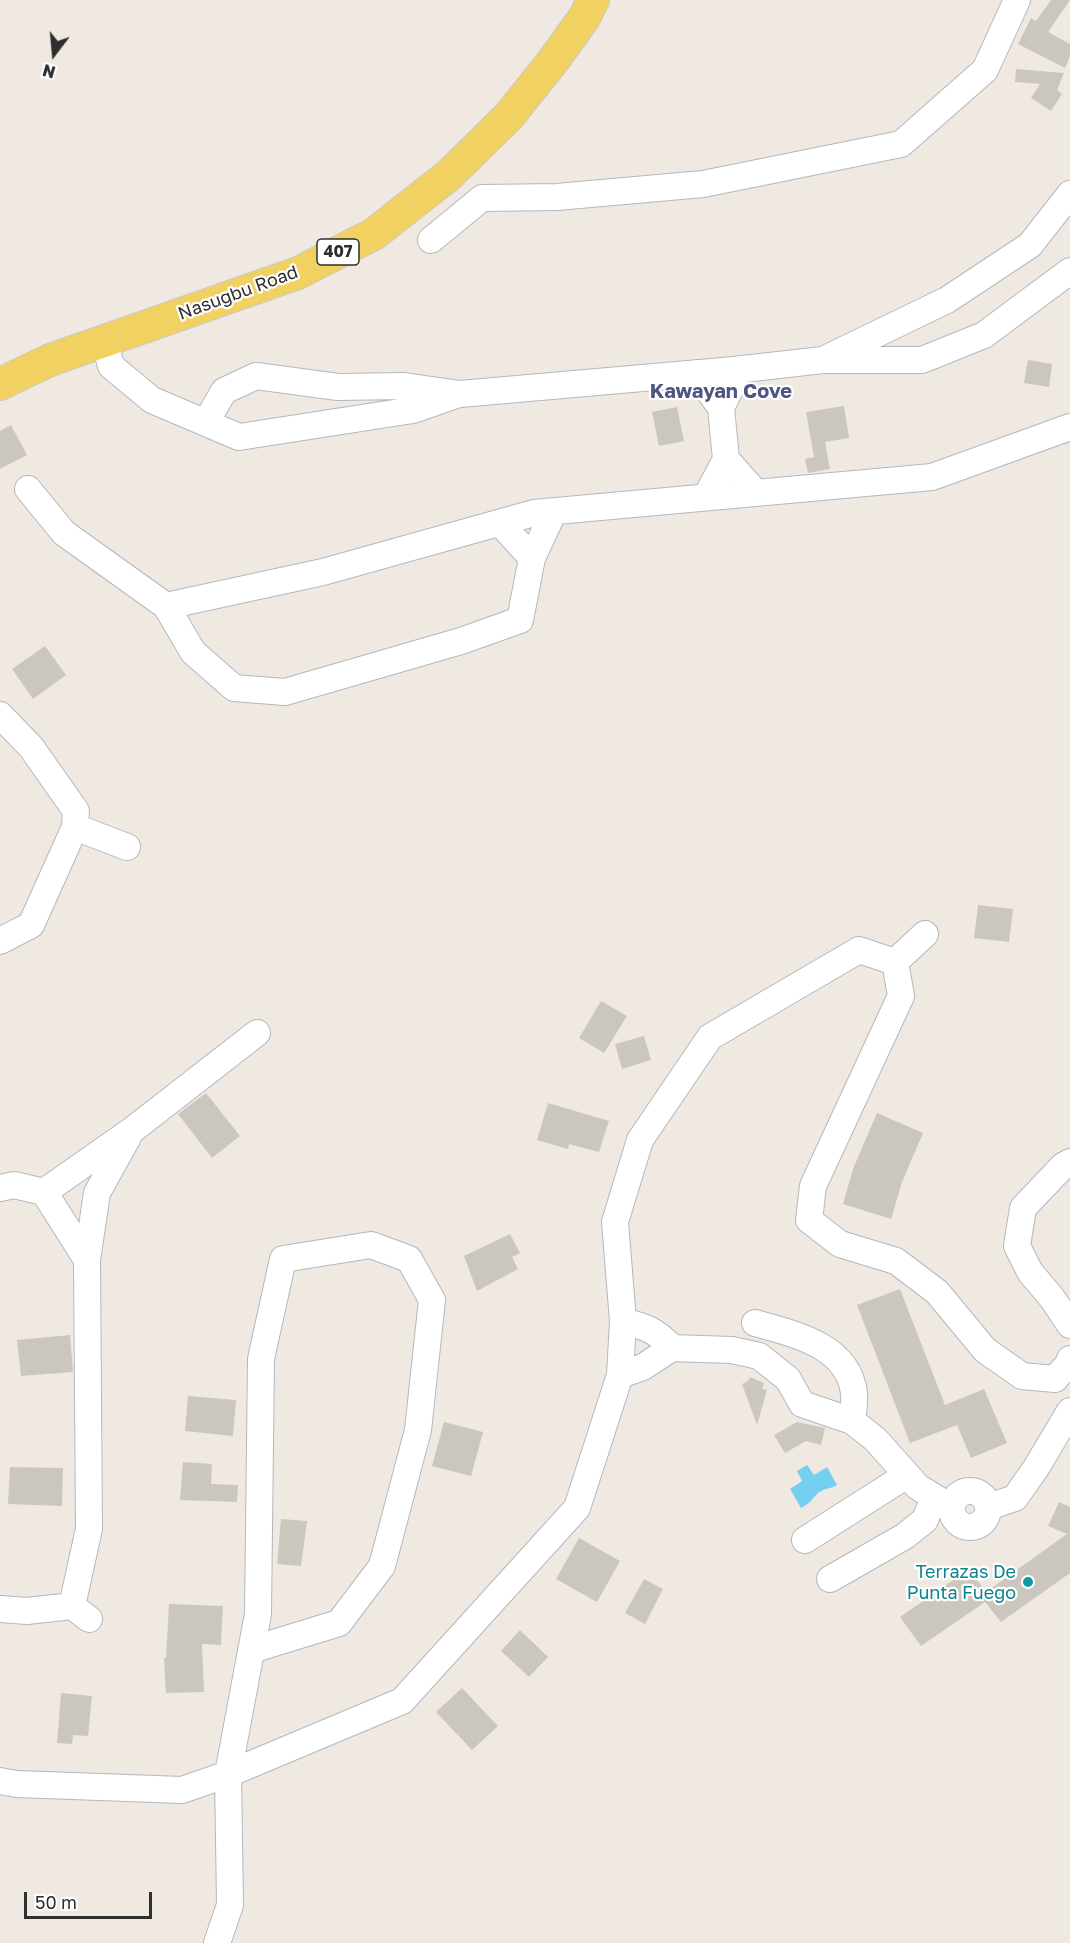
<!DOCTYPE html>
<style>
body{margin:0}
#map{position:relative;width:1070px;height:1943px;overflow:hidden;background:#efe9e1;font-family:"Golos Text",sans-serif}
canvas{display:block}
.north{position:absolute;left:24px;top:24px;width:60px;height:60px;-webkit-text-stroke:4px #fff;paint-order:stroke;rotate:196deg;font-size:16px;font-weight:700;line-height:24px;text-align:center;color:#2e2e2e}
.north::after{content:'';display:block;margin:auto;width:21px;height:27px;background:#2e2e2e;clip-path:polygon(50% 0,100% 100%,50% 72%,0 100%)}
.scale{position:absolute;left:24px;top:1892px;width:128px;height:27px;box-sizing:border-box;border:3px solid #2e2e2e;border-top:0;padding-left:8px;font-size:18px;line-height:21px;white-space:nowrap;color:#2e2e2e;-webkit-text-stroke:4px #fff;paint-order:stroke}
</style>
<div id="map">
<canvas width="1070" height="1943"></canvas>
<div class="north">N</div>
<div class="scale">50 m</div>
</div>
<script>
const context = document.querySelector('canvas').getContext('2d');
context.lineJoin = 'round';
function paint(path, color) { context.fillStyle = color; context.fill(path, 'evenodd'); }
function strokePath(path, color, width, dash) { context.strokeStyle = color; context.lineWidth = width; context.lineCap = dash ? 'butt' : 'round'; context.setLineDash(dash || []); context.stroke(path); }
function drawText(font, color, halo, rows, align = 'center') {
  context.font = font + ' "Golos Text",sans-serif'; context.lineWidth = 4.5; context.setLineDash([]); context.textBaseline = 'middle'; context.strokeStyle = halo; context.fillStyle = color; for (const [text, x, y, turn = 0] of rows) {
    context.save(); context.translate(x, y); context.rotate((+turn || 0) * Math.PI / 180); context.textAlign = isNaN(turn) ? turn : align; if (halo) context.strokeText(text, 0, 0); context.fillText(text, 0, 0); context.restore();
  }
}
paint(new Path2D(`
 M807,1465L814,1475L827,1467L837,1485C831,1489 823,1488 817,1494C810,1501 812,1502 801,1508L790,1489L802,1481L797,1471Z`), '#75cff0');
paint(new Path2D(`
 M1051,0H1070L1048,32L1070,44V56L1065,68L1018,44L1031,18L1036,21Z
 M1016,69L1064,73L1057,90L1062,94L1051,111L1031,98L1040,84L1015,82Z
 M1028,360L1052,364L1049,387L1024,383Z
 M844,406L849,438L825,442L830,469L808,473L805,459L814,457L806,412Z
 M677,407L684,441L659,446L652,412Z
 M11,425L27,455L0,469V431Z
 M45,646L66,675L33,699L12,669Z
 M978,905L1013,909L1009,942L974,938Z
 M601,1001L627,1016L604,1053L579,1038Z
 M644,1036L651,1060L622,1069L615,1044Z
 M206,1093L240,1136L212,1158L178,1114Z
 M548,1103L609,1121L599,1152L569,1144L568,1149L537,1140Z
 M877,1113L923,1133L902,1182L891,1219L843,1204L853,1169Z
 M510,1234L520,1253L512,1257L518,1269L477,1291L464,1256Z
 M900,1289L945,1405L984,1389L1007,1443L971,1458L957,1425L910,1443L857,1305Z
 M70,1335L73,1372L21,1376L17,1340Z
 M750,1377L764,1383L762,1389L767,1390L757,1425L742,1384L748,1381Z
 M188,1396L236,1400L233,1436L185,1431Z
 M444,1422L483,1432L471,1476L432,1466Z
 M797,1422L825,1428L821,1445L806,1441L785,1453L774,1435Z
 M183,1462L212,1464L211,1484L238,1485L237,1502L180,1500Z
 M10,1467L63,1468L62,1506L8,1504Z
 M1059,1502L1070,1507V1573L1001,1622L985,1602L921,1646L900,1617L969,1569L986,1592L1067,1534L1048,1526Z
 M281,1519L307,1521L301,1566L277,1564Z
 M579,1538L620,1561L597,1602L556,1579Z
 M644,1579L663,1589L645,1624L625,1613Z
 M169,1604L223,1606L221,1645L202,1644L204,1692L166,1693L164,1658H166Z
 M520,1630L548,1657L529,1677L501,1651Z
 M462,1688L498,1726L472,1750L436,1712Z
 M61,1693L92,1696L88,1736L73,1735L72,1744L57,1743Z`), '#cbc7bf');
const minor = new Path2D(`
 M431,240L482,198L557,197L703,184L901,144L985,70L1017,0
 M104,340L111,366L152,400L239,437L413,410L456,395
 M829,357L947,300L1030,245L1070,194
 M696,373L721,408L740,369
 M721,408L726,459
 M206,422L224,391L256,376L338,387L404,386L460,394L734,370L823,360H922L984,335L1070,271
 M28,489L64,533L166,606L193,652L234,688L285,692L461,641L520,620L532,558
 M706,497L726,459L756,493
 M500,523L532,558L554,511
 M166,606L323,572L534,513L932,477L1070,427
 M0,715L31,747L76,811L75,827L31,925L0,941
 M75,827L127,847
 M895,962L925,934
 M1070,1162L1063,1166L1023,1208L1017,1246L1030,1272L1052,1298L1070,1325
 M0,1188L14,1185L44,1192L87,1260L89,1529L72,1606L27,1611L0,1609
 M44,1192L131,1131L257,1033
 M87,1260L97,1193L128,1137
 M755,1323C794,1334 848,1345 854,1393C855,1402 853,1412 852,1421
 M672,1348L732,1350L759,1356L788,1379L802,1404L852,1421L875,1439L918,1487L952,1508
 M620,1375L643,1367L672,1348C656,1330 646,1327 623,1321
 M952 1509a18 18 0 1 1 36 0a18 18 0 1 1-36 0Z
 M988,1507L1015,1498L1036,1468L1070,1411
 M805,1540L907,1475
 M830,1579L905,1536L925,1520L934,1497
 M72,1606L89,1619
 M0,1781L17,1784L182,1790L228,1774L402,1701L577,1508L620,1375L623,1321L615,1222L640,1140L710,1037L859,950L895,962L901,996L813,1186L809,1220L840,1244L896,1261L937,1292L985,1350L1022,1376L1055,1379L1069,1363L1070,1359
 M217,1943L230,1905L228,1774L258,1614L261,1359L283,1259L371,1245L409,1259L432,1300L418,1430L382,1566L339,1623L251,1650`);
const major = new Path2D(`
 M0,384L50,360L298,273L374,234L449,175L509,116L553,61L584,18L593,0`);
strokePath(minor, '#b4b7c1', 28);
strokePath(major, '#c9c9c9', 34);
strokePath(minor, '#fff', 26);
strokePath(major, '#f2d163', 32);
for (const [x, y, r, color] of [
 [1028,1582,6,"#0f9aa8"]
]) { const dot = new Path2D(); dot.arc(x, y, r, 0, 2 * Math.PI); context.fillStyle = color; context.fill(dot); strokePath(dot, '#fff', 2); }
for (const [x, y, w] of [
 [338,252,42]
]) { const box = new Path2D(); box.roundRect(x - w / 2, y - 13, w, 26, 4.5); context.fillStyle = '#fff'; context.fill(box); strokePath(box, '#2e2e2e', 1.5); }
drawText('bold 16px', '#2e2e2e', null, [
 ["407",338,252]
]);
drawText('18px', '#2e2e2e', '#fff', [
 ["Nasugbu Road",238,293,-20]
]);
drawText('18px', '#0d838f', '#fff', [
 ["Terrazas De",1016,1572],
 ["Punta Fuego",1016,1593]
], 'right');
drawText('bold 20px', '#4d5680', '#fff', [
 ["Kawayan Cove",721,392]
]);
</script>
